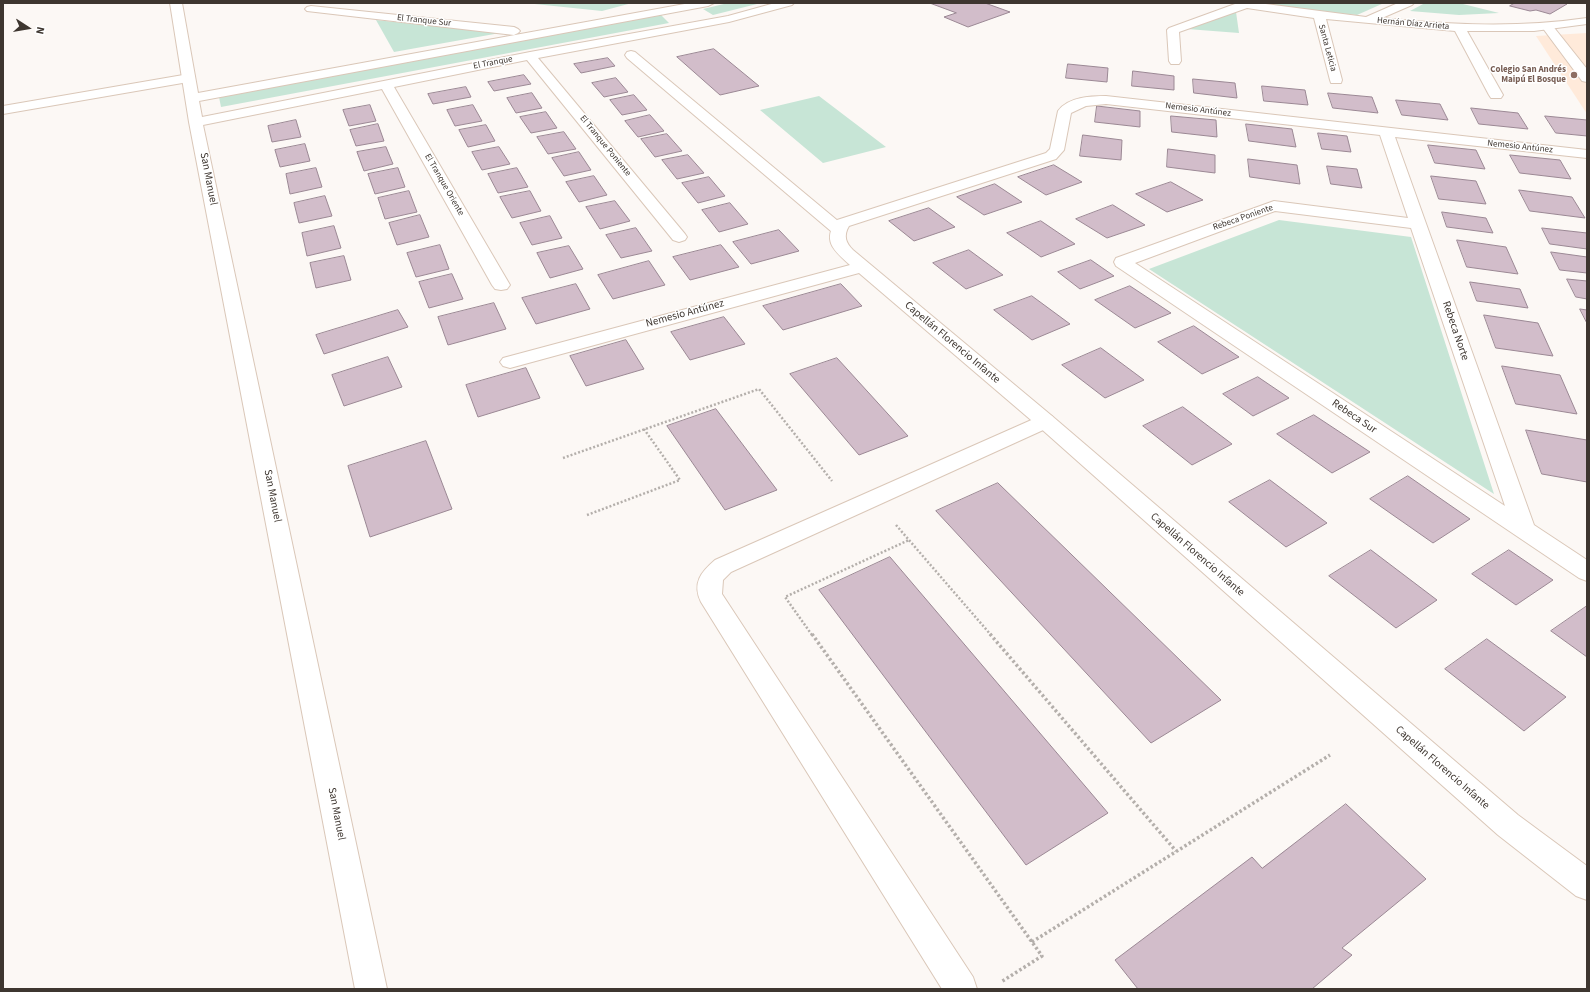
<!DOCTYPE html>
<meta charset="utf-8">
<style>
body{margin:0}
#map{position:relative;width:1590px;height:992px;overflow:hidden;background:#fcf8f5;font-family:"Source Sans 3",sans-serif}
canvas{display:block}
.frame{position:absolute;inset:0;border:4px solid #3e3630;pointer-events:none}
.north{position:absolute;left:8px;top:8px;width:40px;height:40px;-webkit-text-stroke:3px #fff;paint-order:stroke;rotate:102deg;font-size:11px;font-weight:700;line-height:16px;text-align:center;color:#3e3630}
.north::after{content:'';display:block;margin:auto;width:14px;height:18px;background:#3e3630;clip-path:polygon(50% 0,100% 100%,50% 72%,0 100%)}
</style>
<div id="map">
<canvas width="1590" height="992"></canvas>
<div class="frame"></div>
<div class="north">N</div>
</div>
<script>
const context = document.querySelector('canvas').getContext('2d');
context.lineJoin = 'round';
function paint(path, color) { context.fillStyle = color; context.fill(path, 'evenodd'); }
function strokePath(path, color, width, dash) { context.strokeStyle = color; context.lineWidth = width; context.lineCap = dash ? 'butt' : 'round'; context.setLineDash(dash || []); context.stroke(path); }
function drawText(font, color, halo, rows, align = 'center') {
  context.font = font + ' "Source Sans 3",sans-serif'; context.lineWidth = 3; context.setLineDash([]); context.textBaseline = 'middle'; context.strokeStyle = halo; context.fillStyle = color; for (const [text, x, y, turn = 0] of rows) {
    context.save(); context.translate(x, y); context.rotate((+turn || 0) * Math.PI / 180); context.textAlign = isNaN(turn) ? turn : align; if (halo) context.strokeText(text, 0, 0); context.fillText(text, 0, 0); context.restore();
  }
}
paint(new Path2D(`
 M1587,33V114L1536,36Z`), '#ffeada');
paint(new Path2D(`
 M525,3H632L602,11Z
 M728,3H761L713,15L703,9Z
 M1261,3H1384L1357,15L1286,8Z
 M1425,3H1459L1499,13L1459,15L1410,11Z
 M1236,12L1239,33L1187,29Z
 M661,15L669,23L221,107L219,97Z
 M376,20L500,33L394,52Z
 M819,96L886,147L823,163L760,110Z
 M1279,220L1411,237L1494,494L1149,269Z`), '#c7e5d6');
const building = new Path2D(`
 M930,3H985L1010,12L968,27L944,17L956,13Z
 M1515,3H1563L1567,4L1550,14L1536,10L1530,11L1510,6Z
 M714,49L759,86L720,95L677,57Z
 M608,58L615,66L581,73L574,64Z
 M1068,64L1108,68L1107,82L1066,78Z
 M1133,71L1174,76V90L1132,86Z
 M524,75L531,84L494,91L488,82Z
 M616,78L628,92L604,97L592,83Z
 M1193,79L1235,83L1237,98L1194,93Z
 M1262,86L1305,90L1308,105L1264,101Z
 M466,87L471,97L433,104L428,94Z
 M532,93L542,108L516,113L507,98Z
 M1328,93L1372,97L1378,113L1333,108Z
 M634,95L647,110L622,115L610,100Z
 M1396,100L1440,104L1448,120L1402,115Z
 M370,105L376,121L349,126L343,110Z
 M473,105L482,121L455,126L447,110Z
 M1097,106L1140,111V127L1095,122Z
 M1471,108L1518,113L1528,129L1479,124Z
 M546,112L557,128L531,133L520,117Z
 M650,115L664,131L638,137L625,121Z
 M1171,116L1216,120L1217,137L1172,132Z
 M1545,116L1587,120V136L1556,133Z
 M296,120L301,137L272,142L268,126Z
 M378,124L384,141L356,146L350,130Z
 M1246,124L1292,129L1296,147L1249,141Z
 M486,125L495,141L468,147L459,130Z
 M564,132L576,149L548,154L537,137Z
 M1318,133L1347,136L1351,152L1322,149Z
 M667,134L682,151L655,157L641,139Z
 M1083,135L1122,140L1121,160L1080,156Z
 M305,144L310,161L280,167L275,150Z
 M1428,145L1476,150L1485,169L1435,163Z
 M386,147L393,164L364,171L357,152Z
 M499,147L510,164L482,170L472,152Z
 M1168,149L1215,155V173L1167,167Z
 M579,152L591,170L564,176L552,158Z
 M688,155L704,173L677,179L662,160Z
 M1510,155L1560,160L1571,179L1520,173Z
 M1248,159L1297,165L1300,184L1250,177Z
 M1054,165L1082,182L1046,195L1018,177Z
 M1327,166L1357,169L1362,188L1331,184Z
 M316,168L322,187L290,194L286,174Z
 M398,168L405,187L375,194L368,174Z
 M517,168L528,187L498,193L488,174Z
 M594,176L607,195L579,202L566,182Z
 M1431,176L1476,181L1486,204L1439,199Z
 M709,177L725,196L698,203L682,183Z
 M1171,182L1203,200L1167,212L1136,194Z
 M995,184L1022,202L984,215L957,197Z
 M1519,190L1572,197L1585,218L1530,211Z
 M409,191L417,212L385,219L378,198Z
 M530,191L541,211L512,218L500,197Z
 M325,196L332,216L299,223L294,203Z
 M615,201L630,221L600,229L586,207Z
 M730,203L748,224L719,232L702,210Z
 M1113,205L1145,225L1107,238L1076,219Z
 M929,208L955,227L914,241L889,221Z
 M1442,212L1486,218L1493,233L1447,227Z
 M420,215L429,237L397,245L389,223Z
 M550,216L562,238L532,245L520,223Z
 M1041,221L1075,244L1041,257L1007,233Z
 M334,226L341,248L307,256L302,233Z
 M636,228L652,251L621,258L606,235Z
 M1542,228L1587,233V249L1550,244Z
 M779,230L799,251L751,264L733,242Z
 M1457,240L1506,247L1518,274L1467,267Z
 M440,245L449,269L416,277L407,253Z
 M721,245L739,267L690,280L673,257Z
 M569,246L583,269L550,278L537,253Z
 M969,250L1003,275L966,289L933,263Z
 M1551,252L1587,257V273L1560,270Z
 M344,256L351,280L316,288L310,263Z
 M1091,260L1114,276L1080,289L1058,272Z
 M649,261L665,285L613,299L598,275Z
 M452,274L463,299L429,308L419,282Z
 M1567,279L1587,281V299L1576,297Z
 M1470,282L1520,289L1528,308L1477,301Z
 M576,284L590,309L536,324L522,298Z
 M841,284L862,306L783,330L763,306Z
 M1130,286L1171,313L1135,328L1095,300Z
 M1032,296L1070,324L1032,340L994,310Z
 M494,303L506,329L448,345L438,317Z
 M1580,309L1587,310V323Z
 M398,310L408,327L324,354L316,335Z
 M1484,315L1538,323L1553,356L1496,348Z
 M724,317L745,344L690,360L671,332Z
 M1194,326L1239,357L1202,374L1158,342Z
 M626,340L644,369L586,386L570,356Z
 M1101,348L1144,380L1105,398L1062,365Z
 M388,357L402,387L344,406L332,375Z
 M837,358L908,436L859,455L790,374Z
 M1502,366L1560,375L1577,414L1516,404Z
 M526,368L540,398L478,417L466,385Z
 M1258,377L1289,398L1253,416L1223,394Z
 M1183,407L1232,444L1192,465L1143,426Z
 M716,409L777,490L725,510L667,426Z
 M1314,415L1370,452L1332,473L1277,434Z
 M1526,430L1587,440V482L1542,474Z
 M426,441L452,509L370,537L348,466Z
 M1408,476L1470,519L1433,543L1370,499Z
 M1270,480L1327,523L1286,547L1229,502Z
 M998,483L1221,700L1151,743L936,511Z
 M1371,550L1437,600L1396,628L1329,576Z
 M1509,550L1553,580L1516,605L1472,574Z
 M890,557L1108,813L1026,865L819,590Z
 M1587,606V657L1551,631Z
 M1487,639L1566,697L1524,731L1445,669Z
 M1346,804L1426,879L1342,948L1352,955L1312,989H1138L1115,960L1252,857L1262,868Z`);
paint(building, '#d2bdca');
strokePath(building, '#9b8894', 1);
const lane = new Path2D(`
 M1548,24L1552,25L1587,69V82L1582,81L1542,27L1544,25Z
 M631,51L635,52L844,226L846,229L844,232L838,234L832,232L627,58L625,55L627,52Z
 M189,74L194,75L195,78L194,81L3,114V106Z
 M1045,414L1052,416L1055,421L1052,426L731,572L723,580L722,594L973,977L977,989H942L701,602C692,583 701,572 715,560Z`);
const street = new Path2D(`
 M170,3H182L198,93L690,3H714L708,6L199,101L202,117L530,52L728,16L775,3H794L792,5L729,22L538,58L685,234L687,237L685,240L679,242L673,240L527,60L394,87L510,285L507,289L501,290L495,289L492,285L382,89L203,125L387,989H355L189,122Z
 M1234,3H1258L1366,17L1398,3H1414L1412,5L1382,18C1451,25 1518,28 1587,18V24L1534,31H1467L1503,95L1501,98H1491L1489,95L1455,31L1326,19L1342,80L1341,83H1331L1330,80L1314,18L1247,8L1179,32L1181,61L1179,64H1171L1169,61L1167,30L1169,28L1235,4Z
 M311,6L514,27L518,29L520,31L518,33L514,35L307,11L305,9L307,7Z
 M1106,96L1587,150V158L1395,137L1534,525L1587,560V581L1579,578L1116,266L1114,262L1116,258L1274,201L1408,218L1380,135L1106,104L1086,106L1071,113L1064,150L1056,159L849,226C843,236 846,243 853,250L1052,416L1518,815L1587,866V900L1576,896L1498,835L1038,426L859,273L510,368L503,366L500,362L503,358L850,265C833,250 822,240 837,220L1046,153L1050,149L1058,111C1068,97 1091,96 1106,96ZM1275,211L1411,228L1505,506L1135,263Z`);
strokePath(lane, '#dac7b8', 2);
strokePath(street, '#dac7b8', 2);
strokePath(new Path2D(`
 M563,458L759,389L832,481
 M587,515L680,480L644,429
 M896,525L991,635
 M812,635L785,597L909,540`), '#b4afab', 2.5, [2, 2]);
strokePath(new Path2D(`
 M812,634L1042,956L1001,982
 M990,634L1176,851
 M1032,942L1330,755`), '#b4afab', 3.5, [2.5, 2.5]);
paint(lane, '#fff');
paint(street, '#fff');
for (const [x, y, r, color] of [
 [1574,75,4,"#8d6e63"]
]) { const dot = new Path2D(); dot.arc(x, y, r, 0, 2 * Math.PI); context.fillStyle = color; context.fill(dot); strokePath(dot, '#fff', 1.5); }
drawText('9px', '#3e3630', '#fff', [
 ["El Tranque Sur",424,21,6],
 ["Hernán Díaz Arrieta",1413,24,5],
 ["Santa Leticia",1327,48,75],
 ["El Tranque",493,63,-11],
 ["Nemesio Antúnez",1198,110,7],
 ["El Tranque Poniente",605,146,51],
 ["Nemesio Antúnez",1520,147,6],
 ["El Tranque Oriente",444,185,60],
 ["Rebeca Poniente",1243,218,-19]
]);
drawText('bold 9px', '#785e54', '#fff', [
 ["Colegio San Andrés",1566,70],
 ["Maipú El Bosque",1566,80]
], 'right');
drawText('11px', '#3e3630', '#fff', [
 ["San Manuel",208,179,79],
 ["Nemesio Antúnez",685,314,-15],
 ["Rebeca Norte",1455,331,71],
 ["Capellán Florencio Infante",952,343,40],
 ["Rebeca Sur",1354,417,34],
 ["San Manuel",272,496,79],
 ["Capellán Florencio Infante",1197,555,41],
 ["Capellán Florencio Infante",1442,768,41],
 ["San Manuel",336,814,79]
]);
</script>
